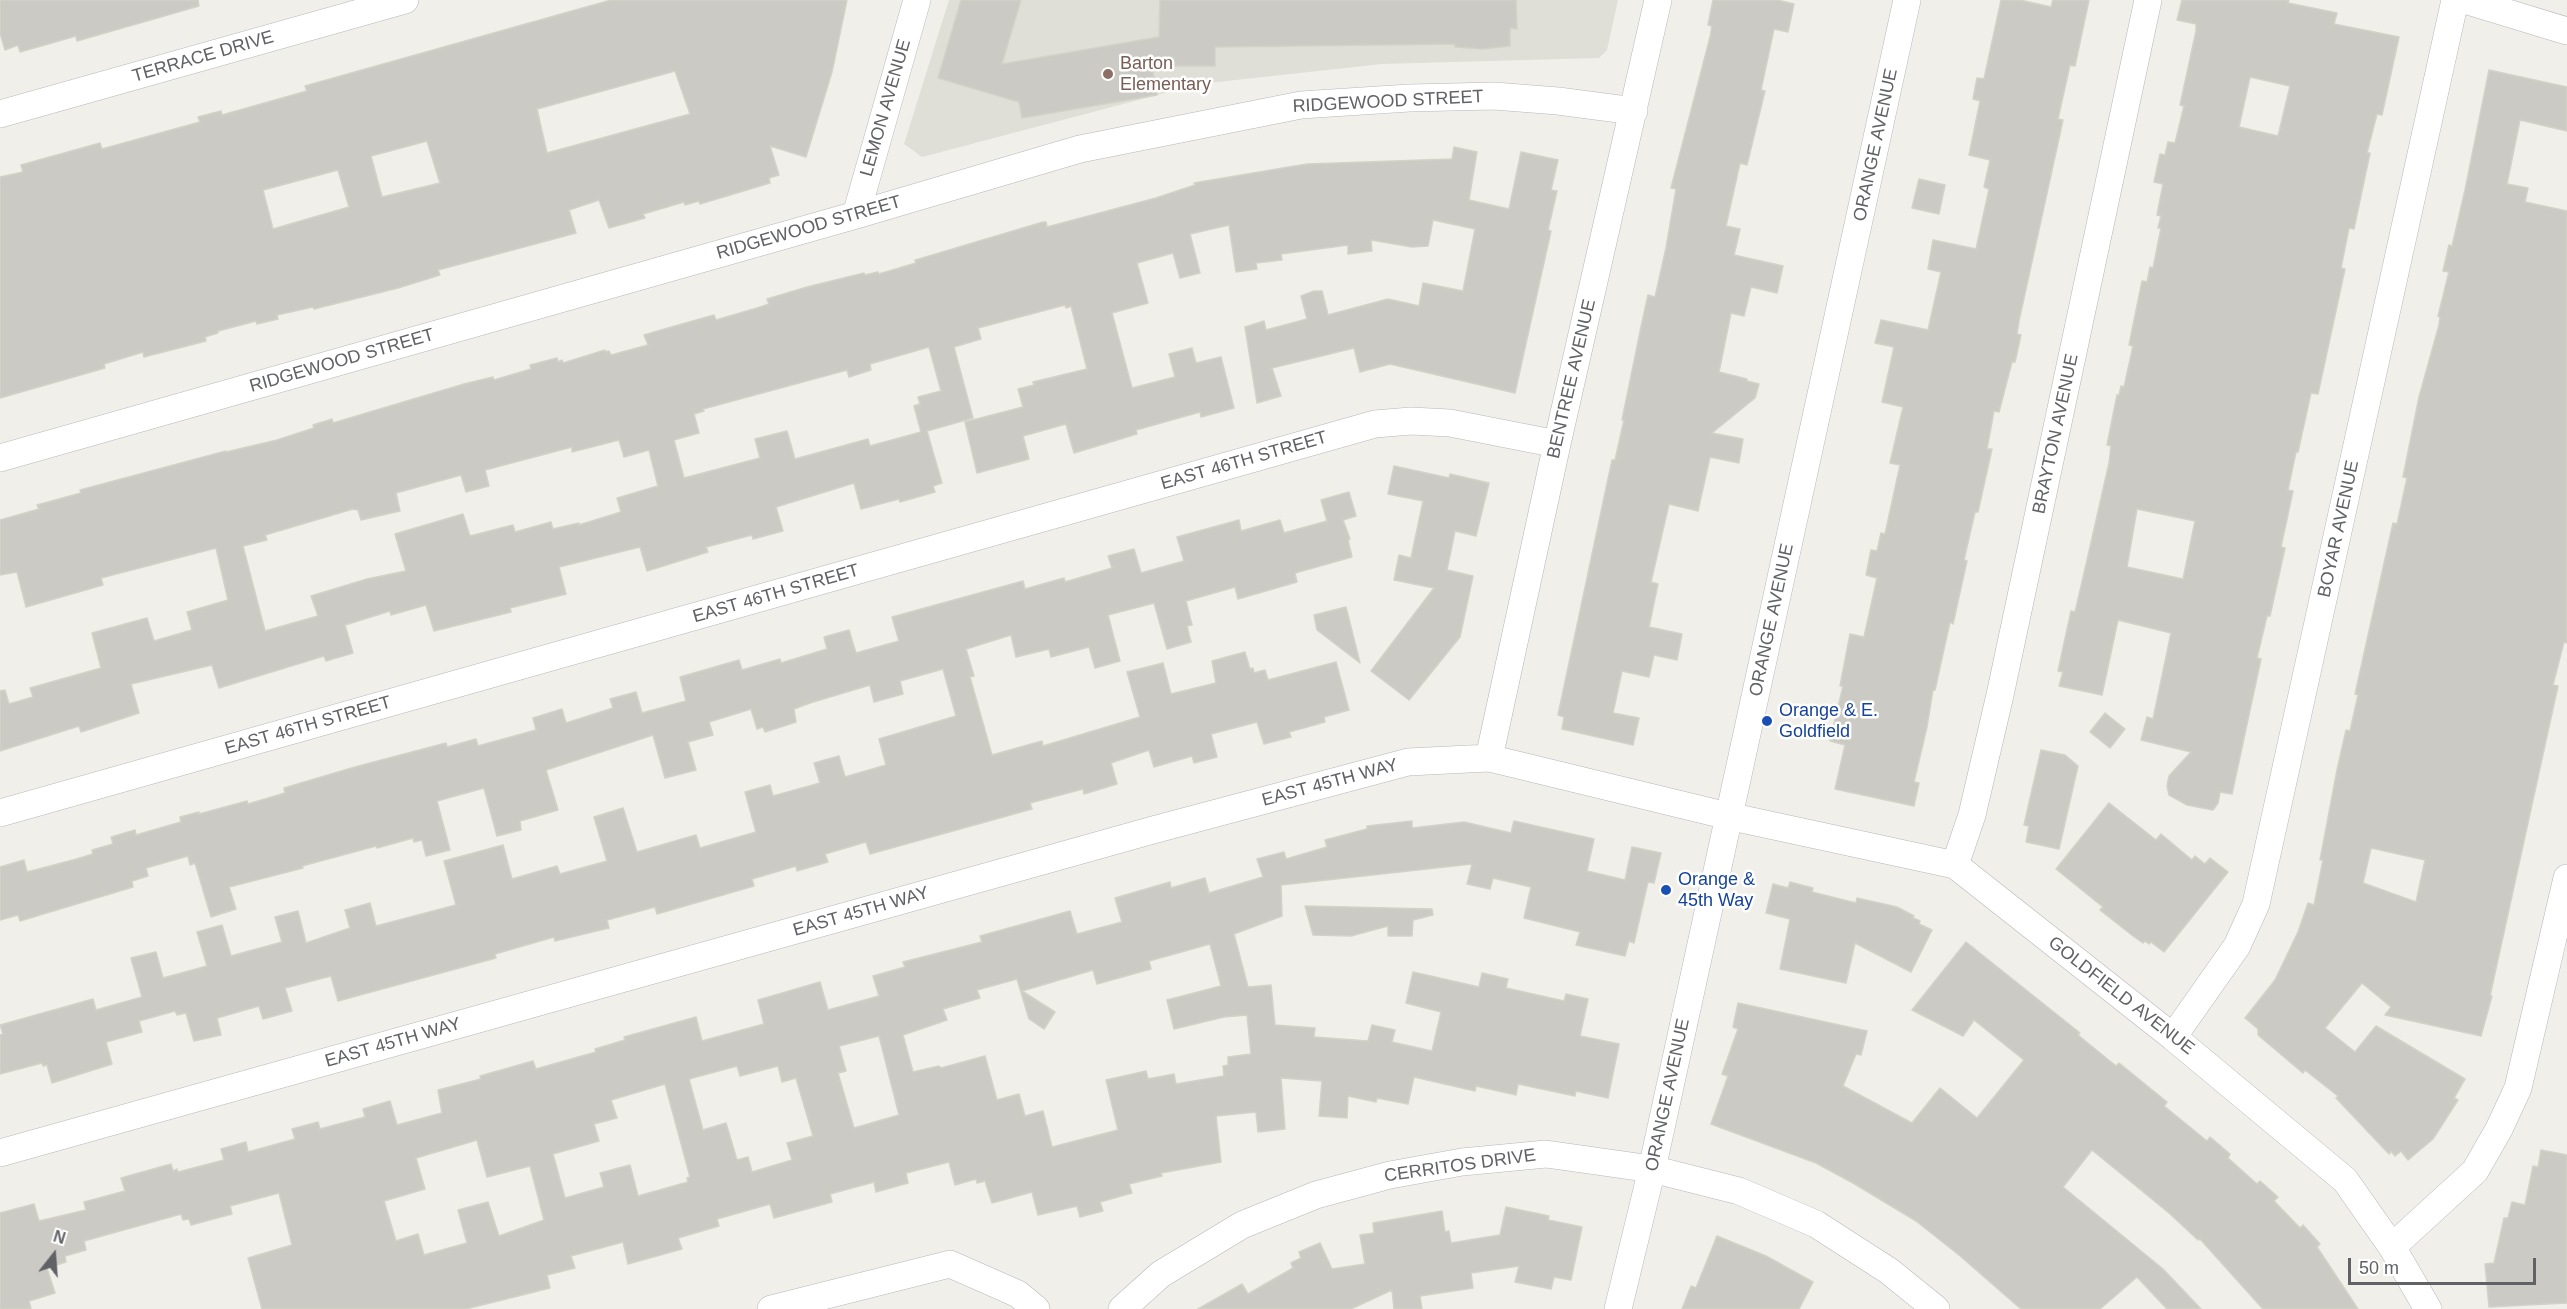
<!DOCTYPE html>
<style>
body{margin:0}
#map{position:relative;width:2567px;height:1309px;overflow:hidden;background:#f0efe9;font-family:Arial,sans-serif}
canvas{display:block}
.north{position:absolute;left:24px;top:1225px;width:60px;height:60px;-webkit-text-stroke:4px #fff;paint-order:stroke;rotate:17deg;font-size:16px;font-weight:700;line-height:24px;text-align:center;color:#606266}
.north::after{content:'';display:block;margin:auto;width:21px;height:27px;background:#606266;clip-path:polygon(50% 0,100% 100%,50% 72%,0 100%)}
.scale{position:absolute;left:2348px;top:1258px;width:188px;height:27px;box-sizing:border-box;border:3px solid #606266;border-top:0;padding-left:8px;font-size:18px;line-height:21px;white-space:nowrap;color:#606266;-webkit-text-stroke:4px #fff;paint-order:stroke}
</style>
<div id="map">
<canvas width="2567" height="1309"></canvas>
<div class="north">N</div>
<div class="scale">50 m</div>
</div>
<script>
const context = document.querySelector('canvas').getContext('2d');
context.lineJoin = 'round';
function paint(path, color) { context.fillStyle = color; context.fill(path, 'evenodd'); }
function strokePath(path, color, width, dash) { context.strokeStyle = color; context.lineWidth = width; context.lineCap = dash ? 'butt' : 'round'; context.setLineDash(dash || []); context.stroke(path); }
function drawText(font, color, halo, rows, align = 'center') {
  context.font = font + ' Arial,sans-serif'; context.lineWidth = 5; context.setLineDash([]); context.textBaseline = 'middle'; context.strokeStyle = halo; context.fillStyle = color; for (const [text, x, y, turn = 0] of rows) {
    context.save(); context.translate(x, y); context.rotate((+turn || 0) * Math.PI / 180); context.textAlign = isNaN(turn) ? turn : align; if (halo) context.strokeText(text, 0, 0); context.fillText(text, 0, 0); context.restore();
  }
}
paint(new Path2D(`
 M949,0H1618L1607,50L1599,58L1382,64L1199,84L922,157L904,144Z`), '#dfded7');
const building = new Path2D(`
 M0,0H198L199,6L77,41L76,36L20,52L18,45L5,50L0,33Z
 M611,0H847L832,72L806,157L770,146L779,175L769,178L770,183L700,204L699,201L685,205L684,202L643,214L645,218L609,228L599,200L569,210L576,233L438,270L440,275L398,288L314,309L313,307L277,315L278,319L257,324L256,321L218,331V333L205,337L206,341L144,357L143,352L104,364L105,368L0,398V177L23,172L21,165L100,143L102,149L200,122L198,117L221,111L222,115L307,91L305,86ZM675,71L690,114L547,153L537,109ZM427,141L440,183L382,197L371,156ZM338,170L349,207L273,229L263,190Z
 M961,0H1021L1002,64L1159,37L1160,0H1516L1517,29L1510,28V46L1483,49L1455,47V44L1215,47V66H1152L1157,95L1022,118L1019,102L938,78Z
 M1713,0H1777L1794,4L1788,32L1774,29L1761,90L1765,91L1747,165L1740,163L1726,226L1740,229L1734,255L1783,266L1777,293L1751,287L1744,316L1731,313L1719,372L1747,379V381L1759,384L1755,398L1712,433L1743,439L1739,463L1710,457L1698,511L1669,504L1651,582L1658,584L1649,627L1682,634L1677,660L1654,655L1649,677L1622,671L1613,713L1639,718L1633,745L1562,729L1564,717L1558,715L1612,460H1615L1624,420H1622L1641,327L1648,295L1655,297L1666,248L1676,189L1671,188L1710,37L1712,26L1708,25Z
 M2001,0H2020L2051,7L2053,0H2089L2075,66L2070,65L2058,119L2063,120L2019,321L2017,334L2021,335L2015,362H2012L1999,412L1994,411L1987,449H1992L1978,512H1975L1964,560L1967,561L1953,624L1950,622L1935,690H1933L1927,727L1914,782L1919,783L1914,806L1835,789L1845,745L1830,741L1843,686H1840L1850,634L1864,637L1877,578L1866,575L1871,550L1877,551L1881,533L1885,534L1900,465L1890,463L1903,407L1882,402L1894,347L1875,343L1881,320L1928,330L1941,272L1928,269L1933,240L1976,249L1989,189L1984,187L1990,160L1969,155L1980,101L1973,99L1977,78L1984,79Z
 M2182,0H2289L2288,3L2337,13L2334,24L2399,37L2382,115L2377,114L2367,153H2370L2354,229L2349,228L2341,268L2345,269L2318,394L2311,393L2298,452H2296L2288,490L2293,491L2281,547L2285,548L2270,616H2267L2257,658L2261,659L2232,794L2220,792L2218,803L2213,810L2187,805L2169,795L2167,786L2169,776L2191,752L2141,740L2147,717L2153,719L2171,633L2118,620L2102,695L2059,686L2063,672L2058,671L2071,611L2075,612L2085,569L2109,463L2111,446L2107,445L2117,395H2119L2121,386L2124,387L2133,346L2129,345L2142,281L2147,282L2150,267L2153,268L2161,228H2158L2161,216L2157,215L2163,184L2154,182L2160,154L2165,155L2168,142L2175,143L2184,106L2180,105L2196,31V24L2177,20ZM2250,77L2290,86L2278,136L2239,127ZM2137,509L2195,521L2183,579L2127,567Z
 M2489,70L2567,87V131L2520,120L2507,184L2528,188L2525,202L2567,211V643L2564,642L2553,685L2558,686L2490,996H2492L2481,1036L2385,1015L2391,1007L2362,983L2325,1028L2355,1052L2376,1026L2465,1079L2454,1098L2458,1100L2433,1139L2408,1160L2401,1151L2395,1156L2391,1151L2389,1154L2336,1098L2338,1096L2305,1070L2303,1073L2258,1035V1029L2245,1018L2275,980L2298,932L2308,903L2314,905L2323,860H2320L2337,770L2346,730L2350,731L2358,695L2355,694L2393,523L2397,524L2407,478L2403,477L2419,397L2439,325L2440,317L2438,316L2449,272L2443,271L2449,245L2452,246L2465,190ZM2371,848L2425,860L2416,902L2363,883Z
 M1454,147L1477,152L1469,200L1509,209L1521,152L1558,160L1551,190L1557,191L1548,230L1551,231L1515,393L1390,364L1360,372L1354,348L1272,368L1281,396L1257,403L1245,327L1264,321L1266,330L1307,319L1301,296L1314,291H1322L1328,315L1388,299L1419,306L1423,283L1463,291L1475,229L1433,220L1428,246L1412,247L1371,240L1372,251L1348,254V245L1281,254L1282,260L1256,263L1257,269L1236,272L1229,225L1190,234L1200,273L1180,278L1173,253L1137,263L1148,303L1112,313L1132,388L1175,377L1169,354L1192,348L1196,363L1221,357L1234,408L1201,417L1200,412L1136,430L1137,434L1074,453L1066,424L1023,436L1029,459L977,473L965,422L1023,407L1018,389L1034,385L1033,382L1087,369L1071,306L1066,308L1065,305L978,328L981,339L954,347L973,418L927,431L942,483L933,486L935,492L900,502L899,499L861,509L854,483L776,507L783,531L753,539L752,535L706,547L708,552L647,571L640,547L559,567L566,594L510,608L511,612L434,631L426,605L391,615L390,611L345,625L353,653L326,661L324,656L219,688L212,665L131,684L139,713L81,732L79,726L0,751V691L5,690L9,704L33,697L30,688L101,668L92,633L147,618L154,641L192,630L187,612L228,600L216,548L101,578L103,585L26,607L17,572L0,575V520L39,509L37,505L81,493L80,490L226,451V452L277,440L314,428L313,425L332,419L333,423L464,384L493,377L494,380L531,369L530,365L557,358L558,362L562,360L563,363L605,350V352L609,351L611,355L648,345L644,335L668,328L714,315L716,320L757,308L769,304L767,299L807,287L864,273L865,275L878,272L879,274L916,263L915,260L919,259L1043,222H1046L1047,227L1156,198L1195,185L1194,183L1307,164L1452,159ZM929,347L941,391L918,397L920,404L914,406L921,432L870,446L868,439L795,459L787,431L755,439L760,458L684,478L674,440L699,433L694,414L704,411L703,409L847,370L849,377L871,370L870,364ZM619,440L624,457L649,450L658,486L617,498L621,512L579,525V523L553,529L551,522L515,532L513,525L470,536L463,514L395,534L406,571L367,579L311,596L318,616L265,631L243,546L267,540L265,535L353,509L358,510L361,520L400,511L396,493L461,475L466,492L489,486L485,470L572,447V452Z
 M1919,179L1945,185L1939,214L1912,208Z
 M1394,466L1449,478L1450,474L1489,483L1476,536L1455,531L1447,570L1473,576L1460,637L1409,700L1371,671L1434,588L1394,580L1399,555L1411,558L1423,501L1388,494Z
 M1349,492L1356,516L1343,520L1350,539L1348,540L1352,557L1295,573L1297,582L1238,599L1235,587L1186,601L1192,625L1187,626L1191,642L1167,649L1154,603L1108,615L1120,661L1095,668L1089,647L1051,657L1049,649L1016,657L1011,635L966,649L974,676L970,677L992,755L1042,741L1043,746L1140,717L1127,672L1163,663L1171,694L1216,683L1212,661L1245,652L1250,669L1253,668L1254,673L1265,670L1268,680L1336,662L1349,710L1324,717L1325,722L1289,732L1291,737L1264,744L1257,722L1211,734L1217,757L1194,763L1192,756L1154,767L1149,750L1111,763L1117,784L1084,794L1083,789L1030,803L1032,809L870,854L866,842L825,854L828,862L797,871L796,866L752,879L754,886L657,914L655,907L607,920L609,928L555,941L554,937L495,954L496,958L338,1001L331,976L285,988L292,1011L263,1019L259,1006L217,1018L221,1035L194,1041L186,1013L177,1015L175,1011L139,1021L142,1032L106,1042L112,1064L52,1083L47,1065L43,1066L42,1063L0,1074V1035L3,1034L0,1025L93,999L96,1010L142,997L131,958L156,952L163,978L207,966L197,932L222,925L231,956L282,942L275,917L298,911L306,943L350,928L345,910L370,903L376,926L456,905L444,861L503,845L512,879L557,866L560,874L607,861L594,817L623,808L637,852L696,835L700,848L756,832L745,792L770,785L773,796L820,783L814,763L839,756L845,777L886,765L879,739L956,716L943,669L900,681L903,694L874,702L870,685L810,703L794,709L796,722L765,732L763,727L757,729L751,709L709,722L713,735L688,742L696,770L665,778L653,735L546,770L558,810L520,821L521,830L497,836L484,788L437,801L450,850L426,856L422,840L414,842L413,838L377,848L376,846L302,866L303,868L229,887L236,909L211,917L195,863L190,865L188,856L146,868L148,876L132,881L133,887L20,921L18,915L0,920V867L24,860L27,872L73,860L93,854L92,850L113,844L111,837L135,830L136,835L181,822L180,817L199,812V814L247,801L248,804L285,793L284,788L355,767L446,743L447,747L476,739L478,746L536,730L533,718L562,709L566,723L613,708L610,699L636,692L642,713L686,701L680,677L739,660L742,670L780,659L781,663L827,649L824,637L849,630L856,653L899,641L892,617L1023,581L1025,589L1064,578L1065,582L1112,568L1108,556L1134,549L1141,573L1184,561L1177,537L1239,520L1241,531L1280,520L1284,533L1327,521L1321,500Z
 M1346,607L1360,663L1317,630L1314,615Z
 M2105,713L2125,729L2110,748L2090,732Z
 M2041,750L2065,755L2078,766L2059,849L2026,842L2029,826L2024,825Z
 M2109,803L2156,840L2161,834L2192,860L2195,856L2205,864L2210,858L2228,872L2164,952L2151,942L2149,944L2145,941L2143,943L2133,936L2100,910L2103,907L2056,869Z
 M1412,821V828L1464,822L1511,833L1514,821L1594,839L1587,871L1625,880L1632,847L1661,853L1654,883L1648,882L1634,943L1629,941L1625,956L1576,945L1580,932L1524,918L1531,887L1493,878L1490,889L1467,884L1472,864L1281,885L1282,916L1234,934L1248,987L1271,985L1275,1025L1315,1028L1314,1037L1368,1041L1372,1025L1395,1030L1392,1042L1432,1051L1441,1012L1406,1003L1413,972L1479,987L1482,973L1508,979L1506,988L1564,1001L1566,994L1588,999L1580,1036L1619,1044L1608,1098L1576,1091L1575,1096L1518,1084L1516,1095L1476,1086L1475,1091L1414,1077L1408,1104L1377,1098L1376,1102L1348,1096L1347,1118L1319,1116L1322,1081L1281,1078L1285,1129L1258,1132L1256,1112L1216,1116L1221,1162L1161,1173L1162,1176L1129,1184L1132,1193L1100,1202L1103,1211L1080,1217L1077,1206L1038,1215L1032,1192L992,1203L985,1181L977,1183L976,1179L955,1185L949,1162L906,1173L908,1183L876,1192L874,1182L830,1194L832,1202L774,1218L770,1204L717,1219L719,1226L678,1238L682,1249L628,1264L623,1242L571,1256L575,1268L547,1275L550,1288L466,1309H262L248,1258L292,1245L279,1193L230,1206L232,1214L191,1225L189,1219L183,1220L181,1214L84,1241L86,1250L65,1256L66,1262L47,1268L55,1293L29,1301L31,1309H0V1213L34,1204L39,1221L86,1210L84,1202L125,1191L121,1178L171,1164L173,1171L177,1169L178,1172L224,1160L221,1149L246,1142L248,1152L295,1139L292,1129L318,1122L320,1129L365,1117L363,1109L390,1101L397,1125L442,1113L438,1090L481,1079L480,1076L533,1061L536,1069L596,1052L595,1049L625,1040L624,1037L696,1017L702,1041L764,1024L758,1000L820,982L828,1010L879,996L873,976L905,967L903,962L982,942L980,936L1070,911L1077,934L1122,922L1115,898L1170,882L1171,888L1205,878L1209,893L1263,877L1257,859L1284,852L1286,859L1327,847L1325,840L1367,829V826ZM1210,944L1221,986L1167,1000L1174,1029L1224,1017L1247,1015L1251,1054L1228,1057V1065L1223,1066L1224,1076L1176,1084L1174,1074L1148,1079L1146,1071L1106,1080L1118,1130L1052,1147L1043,1111L1025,1116L1019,1094L997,1100L985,1056L941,1068L939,1066L913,1072L903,1035L947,1020L943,1009L980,998L977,990L1017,979L1029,1019L1044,1029L1055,1012L1022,991L1093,970L1097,984L1151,969L1149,961ZM879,1036L899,1115L854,1128L838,1073L846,1071L839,1046ZM737,1066L740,1076L778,1066L782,1082L796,1078L813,1136L787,1143L792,1160L752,1172L748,1157L737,1160L726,1123L703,1130L689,1079ZM665,1084L690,1177L687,1178L688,1182L638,1196L630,1165L600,1173L604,1187L565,1198L553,1154L599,1141L594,1124L617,1118L611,1100ZM477,1140L487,1177L530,1166L544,1220L499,1236L488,1202L458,1210L467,1243L424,1255L418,1234L396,1241L384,1201L425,1189L416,1158Z
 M1790,882L1813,888L1812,892L1856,903L1857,898L1897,907L1914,916L1913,918L1920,921L1919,924L1932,930L1911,972L1855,943L1846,983L1780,969L1790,919L1766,913L1773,884L1788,888Z
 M1305,906L1432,909L1433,915L1413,920L1412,936H1388V926L1351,936L1313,935Z
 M1966,942L2080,1033L2078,1035L2116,1066L2119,1063L2140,1080L2167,1102L2164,1106L2207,1141L2210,1137L2230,1154L2228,1158L2257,1184L2260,1181L2278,1197L2274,1201L2300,1228L2303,1225L2320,1244L2317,1247L2358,1309H2263L2200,1239L2198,1240L2169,1213L2092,1150L2063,1187L2163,1269L2201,1309H2167L2137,1277L2100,1309H2021L1959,1255L1916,1221L1853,1183L1816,1163L1711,1124L1728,1076L1722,1074L1738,1029L1733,1027L1738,1003L1867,1031L1861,1055L1856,1054L1843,1086L1912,1123L1940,1088L1977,1118L2024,1060L1974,1020L1963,1036L1912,1010Z
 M2541,1150L2567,1155V1303L2489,1307L2485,1264L2494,1263L2504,1218H2508L2512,1202L2525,1205L2533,1166L2538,1167Z
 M1506,1207L1549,1216L1548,1220L1582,1227L1571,1280L1554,1277L1551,1289L1515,1282L1519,1266L1471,1273L1473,1288L1420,1296L1422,1309H1394L1392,1290L1351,1309H1198L1242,1284L1248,1294L1293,1268L1291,1263L1301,1258L1299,1252L1320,1243L1332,1269L1365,1264L1360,1235L1374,1233L1373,1223L1442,1211L1445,1232L1449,1231L1451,1243L1500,1235Z
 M1717,1236L1766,1256L1813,1282L1799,1309H1682L1691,1286L1696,1288Z`);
paint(building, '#cbcac4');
strokePath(building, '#d4d2c7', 1.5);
const minor = new Path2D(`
 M2465,0L2567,31
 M0,114L405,0
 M856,215L917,0
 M0,458L856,215L1080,149L1301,105L1409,98L1494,96L1558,101L1634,111
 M1489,758L1557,444L1658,0
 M0,813L1375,424L1411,421L1450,423L1557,444
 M1955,865L1972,815L2000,695L2148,0
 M2173,1037L2237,946L2256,904L2455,0
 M0,1153L1153,830L1408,762L1489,758L1728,816L1955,865L2173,1037L2345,1180L2392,1247L2428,1309
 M2392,1247L2475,1171L2499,1129L2518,1088L2567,878
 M771,1309L950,1264L1018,1294L1036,1309
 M1122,1309L1161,1274L1242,1225L1316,1195L1390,1175L1462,1162L1546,1154L1652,1169L1739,1191L1816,1224L1889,1271L1936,1309
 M1618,1309L1652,1169L1907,0`);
strokePath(minor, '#b5b7bb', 28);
strokePath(minor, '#fff', 27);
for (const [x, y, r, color] of [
 [1108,74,6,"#8d6e63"],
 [1767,721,6,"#1a4fb4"],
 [1666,890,6,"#1a4fb4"]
]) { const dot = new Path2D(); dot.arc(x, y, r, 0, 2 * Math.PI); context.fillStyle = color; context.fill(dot); strokePath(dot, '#fff', 2); }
drawText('18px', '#606266', '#fff', [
 ["TERRACE DRIVE",203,57,-16],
 ["RIDGEWOOD STREET",1388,102,-3],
 ["LEMON AVENUE",886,108,-74],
 ["ORANGE AVENUE",1876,145,-78],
 ["RIDGEWOOD STREET",809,228,-16],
 ["RIDGEWOOD STREET",342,361,-16],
 ["BENTREE AVENUE",1572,379,-77],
 ["BRAYTON AVENUE",2056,434,-78],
 ["EAST 46TH STREET",1244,461,-16],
 ["BOYAR AVENUE",2339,529,-78],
 ["EAST 46TH STREET",776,594,-16],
 ["ORANGE AVENUE",1772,620,-78],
 ["EAST 46TH STREET",308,726,-16],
 ["EAST 45TH WAY",1330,783,-15],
 ["EAST 45TH WAY",861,912,-16],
 ["GOLDFIELD AVENUE",2121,996,38],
 ["EAST 45TH WAY",393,1043,-16],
 ["ORANGE AVENUE",1668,1095,-78],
 ["CERRITOS DRIVE",1460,1166,-8]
]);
drawText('18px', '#785e54', '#fff', [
 ["Barton",1120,64],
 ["Elementary",1120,85]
], 'left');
drawText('18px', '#164399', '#fff', [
 ["Orange & E.",1779,711],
 ["Goldfield",1779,732],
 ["Orange &",1678,880],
 ["45th Way",1678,901]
], 'left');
</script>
